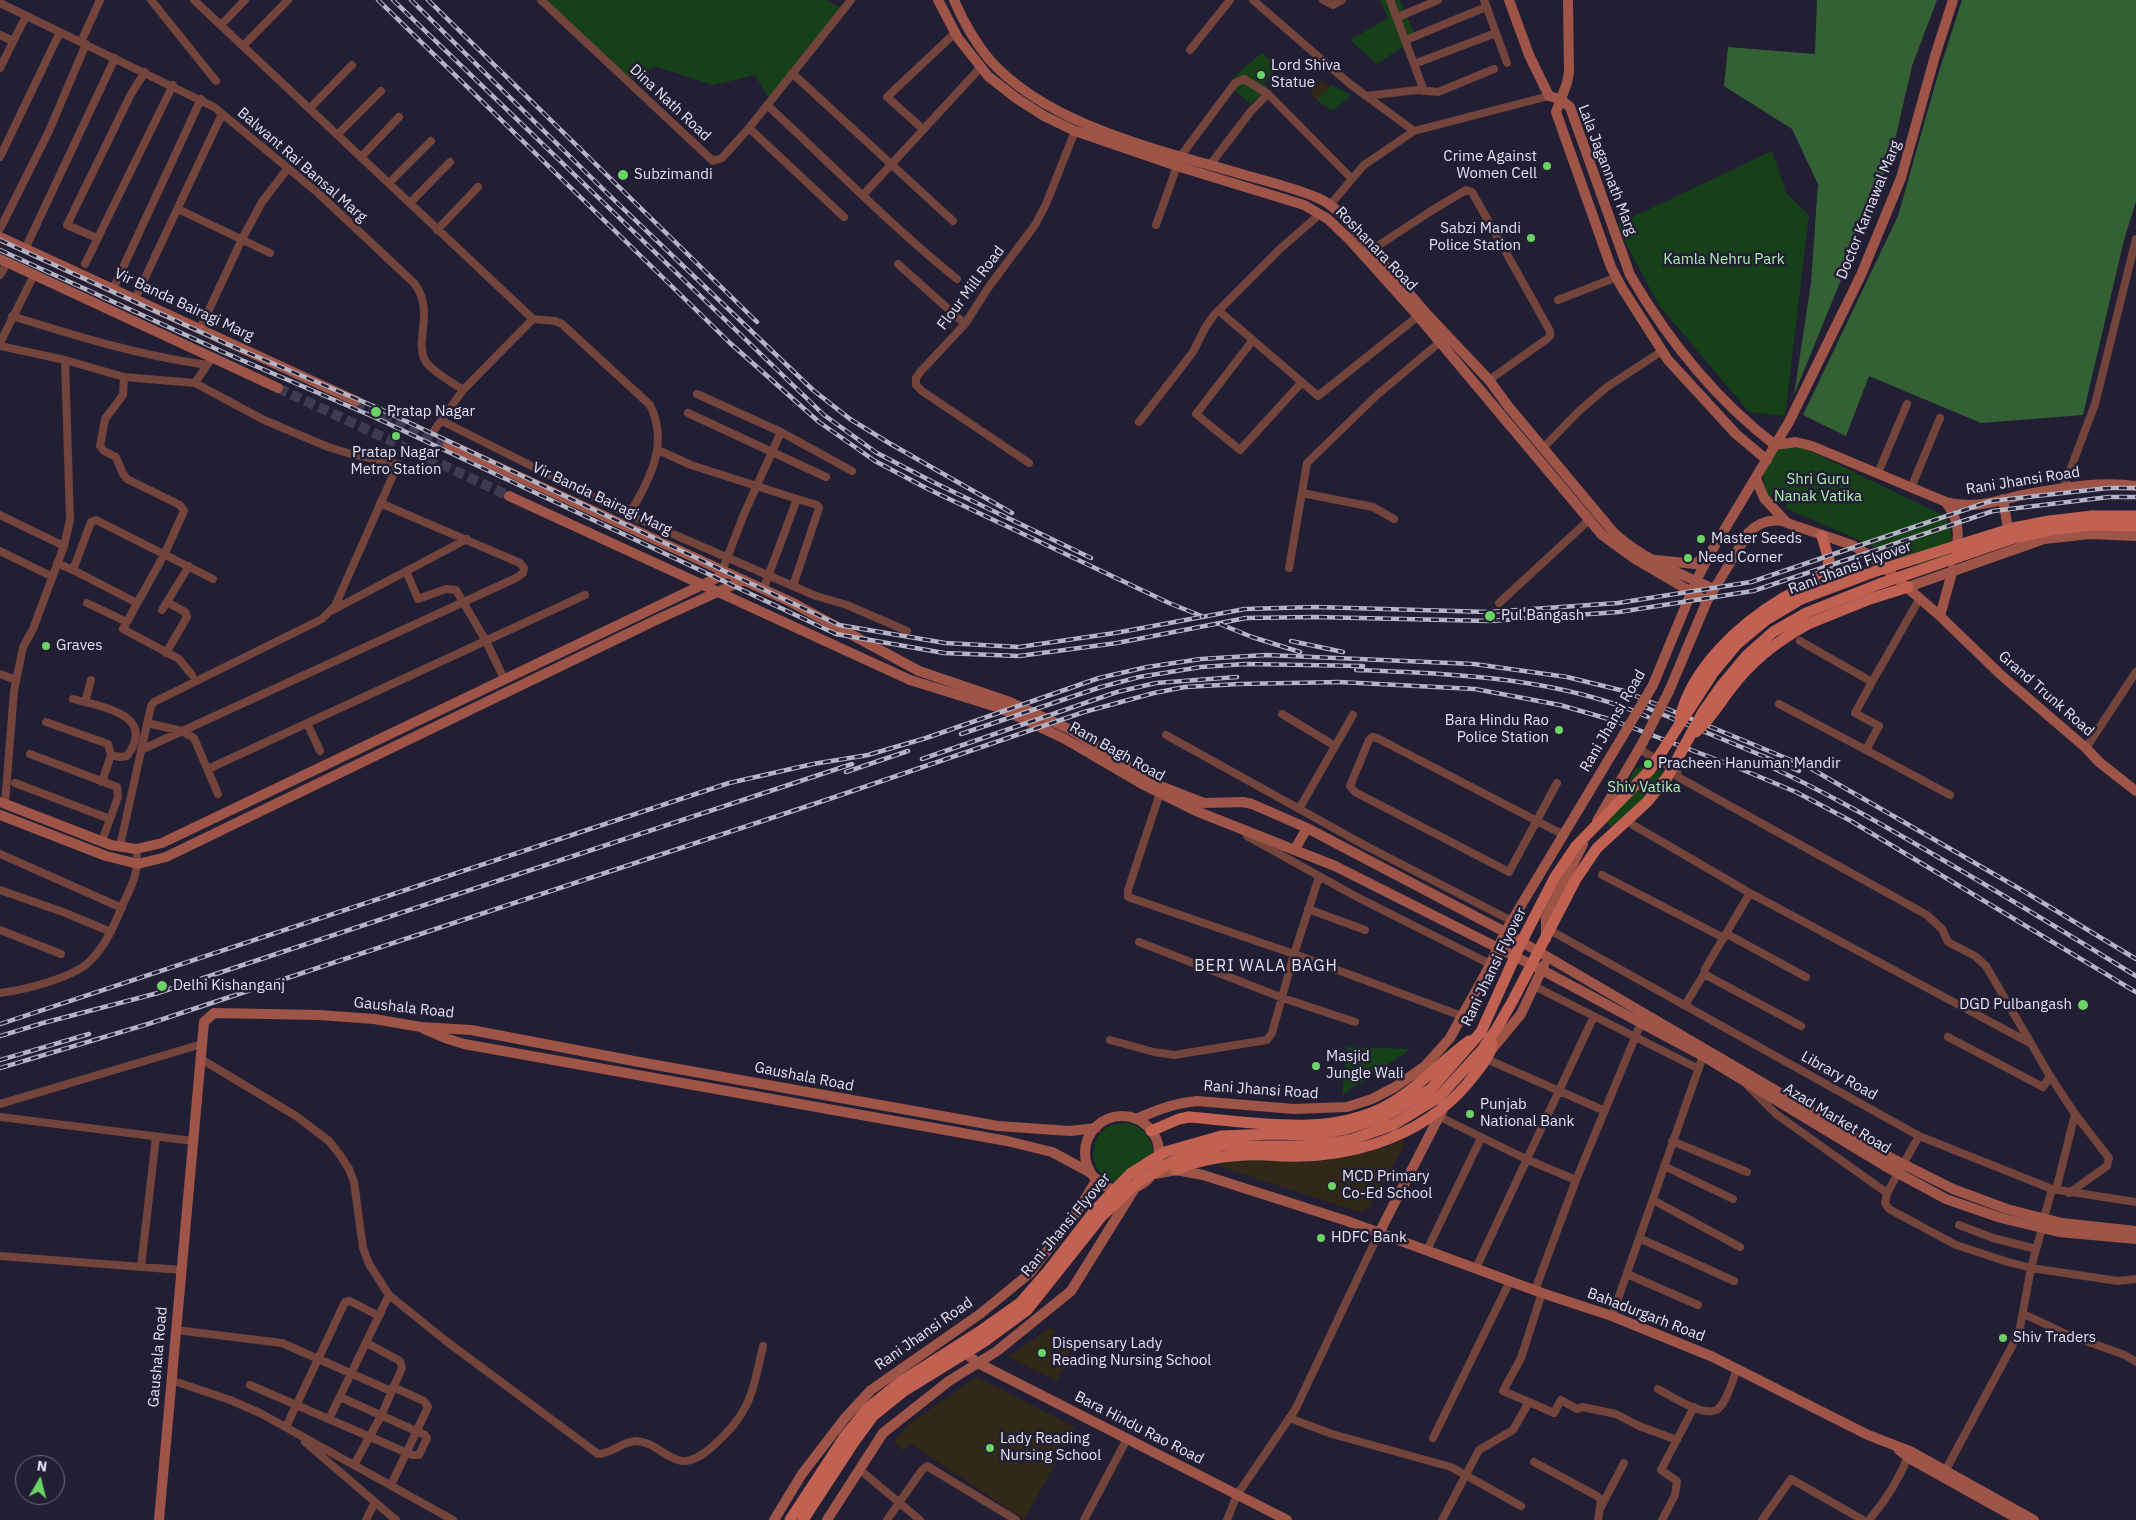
<!DOCTYPE html>
<style>
body{margin:0}
#map{position:relative;width:2136px;height:1520px;overflow:hidden;background:#221f34;font-family:"IBM Plex Sans",sans-serif}
canvas{display:block}
.north{position:absolute;left:15px;top:1455px;width:50px;height:50px;box-sizing:border-box;background:#221f34;border:1px solid #706d80;border-radius:50%;rotate:8deg;font-size:14px;font-weight:700;line-height:20px;text-align:center;color:#e4e3f2}
.north::after{content:'';display:block;margin:auto;width:18px;height:22px;background:#6ad363;clip-path:polygon(50% 0,100% 100%,50% 72%,0 100%)}
</style>
<div id="map">
<canvas width="2136" height="1520"></canvas>
<div class="north">N</div>
</div>
<script>
const context = document.querySelector('canvas').getContext('2d');
context.lineJoin = 'round';
function paint(path, color) { context.fillStyle = color; context.fill(path, 'evenodd'); }
function strokePath(path, color, width, dash) { context.strokeStyle = color; context.lineWidth = width; context.lineCap = dash ? 'butt' : 'round'; context.setLineDash(dash || []); context.stroke(path); }
function drawText(font, color, halo, rows, align = 'center') {
  context.font = font + ' "IBM Plex Sans",sans-serif'; context.lineWidth = 5; context.setLineDash([]); context.textBaseline = 'middle'; context.strokeStyle = halo; context.fillStyle = color; for (const [text, x, y, turn = 0] of rows) {
    context.save(); context.translate(x, y); context.rotate((+turn || 0) * Math.PI / 180); context.textAlign = isNaN(turn) ? turn : align; if (halo) context.strokeText(text, 0, 0); context.fillText(text, 0, 0); context.restore();
  }
}
paint(new Path2D(`
 M1322,80L1330,88L1317,100L1310,93Z
 M1402,1140L1406,1142L1370,1207L1360,1212L1218,1166L1233,1160L1271,1159L1312,1162L1347,1157L1384,1148Z
 M1051,1327L1071,1350L1057,1381L1008,1357Z
 M977,1377L1075,1427L1024,1520L911,1444L903,1451L894,1441L910,1423Z`), '#322818');
paint(new Path2D(`
 M545,0H826L845,10L773,105L755,75L713,85L654,66L629,81Z
 M1380,0H1400L1416,38L1377,64L1350,40L1388,18Z
 M1262,53L1278,66L1264,83L1268,89L1251,104L1228,85L1242,69Z
 M1332,85L1351,95L1332,111L1317,100Z
 M1772,151L1786,193L1809,215L1785,416L1749,412L1658,304L1626,243L1618,224Z
 M1800,446L1944,516C1954,530 1954,544 1946,559L1925,565L1915,564L1785,508L1788,501L1773,493L1769,500L1765,491L1763,474L1776,452L1782,448Z
 M1641,766L1654,773L1657,767L1675,777C1661,799 1639,815 1619,831L1604,821L1637,767L1639,768Z
 M1347,1047L1411,1049L1342,1095Z
 M1093 1153a30 30 0 1 1 60 0a30 30 0 1 1-60 0Z`), '#164017');
paint(new Path2D(`
 M1817,0H1937L1912,66L1891,157L1794,395L1811,283L1818,184L1792,129L1724,86L1728,47L1815,54Z
 M1962,0H2136V201L2124,240L2083,415L1981,423L1869,376L1846,436L1803,415L1898,216L1937,78Z`), '#346134');
strokePath(new Path2D(`
 M278,388L509,496
 M356,401L448,444`), '#3f3c50', 10, [10, 5]);
strokePath(new Path2D(`
 M151,0L216,81
 M194,0L533,319L555,321L562,324L650,405C672,449 644,486 624,525
 M541,0L713,161L722,158L749,128L851,0
 M1253,0L1350,84L1414,131L1364,165L1330,205
 M1323,0L1333,5L1342,0
 M1390,0L1424,91
 M1484,0L1507,63
 M0,3L214,107L318,193L414,283C436,311 413,342 426,362C434,373 452,382 463,390L433,432
 M1398,17L1438,0
 M221,25L245,0
 M0,35L13,41
 M1406,40L1486,7
 M81,42L100,0
 M243,46L288,0
 M1190,50L1230,0
 M1414,64L1496,33
 M0,68L26,16
 M792,73L953,221
 M1366,96L1417,90L1438,92L1494,69
 M767,105C830,163 890,225 957,279
 M310,108L352,65
 M749,128L844,217
 M923,129L887,97L955,33
 M1414,131L1549,96
 M338,134L381,91
 M0,157L60,32
 M361,157L399,117
 M1180,157L1235,83L1244,79L1268,94L1351,178
 M1210,165L1251,111L1268,94
 M389,183L431,141
 M863,195L981,67
 M410,203L450,162
 M178,209L270,253
 M1156,225L1177,166
 M0,229L49,131L86,44
 M437,230L478,187
 M97,238L67,225L131,94L145,72
 M25,249L115,58
 M1373,249L1431,211L1466,190L1472,192L1550,331V336L1547,339L1489,380
 M85,264L173,85
 M898,264L965,324
 M0,275L7,263
 M113,289L201,99
 M135,299L222,114
 M1558,300L1617,277
 M1219,311L1318,396L1422,313
 M12,316C79,337 138,355 207,365
 M200,329L242,239L262,202L288,168
 M1253,340L1196,414L1240,450L1302,382
 M0,343L34,275
 M0,346L65,360L124,377L195,383L264,420L328,447L351,454L398,464L335,606L322,619L154,702L151,706L120,846
 M124,377L123,395L105,419L100,446L104,451L116,457L123,474L127,479L180,505L184,511L165,553L123,629L179,659L192,675
 M195,383L209,362
 M463,390L533,319
 M697,394L781,432L852,471
 M688,413L826,477
 M442,421L629,515L816,596L847,605L907,631
 M1139,422L1193,352L1205,328L1214,315L1281,248L1320,214
 M1543,448L1579,411L1607,387L1662,351
 M658,450L691,465L797,499
 M1029,463L922,391L916,385V378L921,371L965,324L988,288L1035,225L1046,204L1075,131
 M1878,473L1907,404
 M1911,488L1940,418
 M2063,489L2095,404L2136,239
 M1302,493L1373,507L1394,519
 M0,515L64,546
 M0,551L51,576
 M57,563L73,570L91,522L96,520L213,579
 M1289,568L1307,463L1377,395L1440,342
 M73,570L137,603
 M406,571L418,599L446,589L456,590L486,641L504,679
 M722,571L744,514L781,432
 M763,590L797,499L817,505L819,508L793,586
 M87,603L127,622
 M1499,603L1589,520
 M162,610L189,566
 M333,610L467,539
 M1800,641L1872,682L1920,598
 M166,653L187,617L185,612L167,602
 M0,674L16,680
 M73,699C103,707 157,715 127,756L120,757L111,755
 M85,702L91,680
 M1779,704L1866,750L1879,726L1855,713L1872,682
 M1282,714L1335,746
 M46,722L108,744L111,755L102,782
 M147,723L182,731L194,738L218,794
 M307,723L320,751
 M1166,735L1366,846L1512,921
 M2086,748L2136,672
 M1639,749L1677,771L1678,777L1927,915L1942,929L1948,942L1975,956L1986,966L2050,1076L2075,1114L2109,1158L2107,1166L2069,1193
 M141,750L516,578L523,573L524,568L520,563L380,503
 M1866,750L1950,795
 M30,754L117,787L118,797L102,841
 M208,769L585,595
 M15,783L110,819
 M1557,783L1509,872L1355,792L1350,786L1369,740L1372,737L1377,738L1564,835
 M1160,793L1128,890V897L1294,954L1462,1016
 M5,804L14,691L23,647L33,629L64,546L70,520L65,360
 M1299,809L1353,715
 M1633,825L1750,893L2028,1042
 M1247,836L1355,896L1490,964
 M0,854L122,908
 M1602,875L1724,938
 M0,890L63,912L111,932
 M1750,893L1705,969L1704,974L1801,1026
 M1308,909L1365,930
 M1546,928L1919,1136L2052,1189L2136,1202
 M0,930L61,954
 M1727,934L1806,977
 M1139,942L1283,998L1355,1022
 M1534,986L1697,1068
 M0,993C24,990 73,978 90,961C106,945 115,924 123,904C132,885 140,871 136,849
 M1685,1005L1704,974
 M1948,1037L2043,1087L2050,1076
 M1110,1040L1154,1052L1174,1055L1267,1040L1272,1033L1294,954L1319,877
 M1484,1058L1605,1111
 M201,1059L296,1116L329,1141L340,1155L349,1169L354,1182L363,1248L369,1264L389,1295L446,1341L598,1454C612,1454 622,1441 637,1441C655,1442 666,1459 682,1461C694,1462 705,1453 713,1446C751,1412 752,1394 763,1346
 M1748,1086L1776,1114L1887,1193
 M0,1104L202,1044
 M1438,1116L1528,1160L1576,1180
 M0,1117L193,1141
 M1919,1136L1887,1193L1885,1203L1889,1209L1956,1245L2008,1262L2031,1268L2118,1281L2136,1279
 M1672,1141L1747,1172
 M1664,1166L1733,1199
 M2056,1190L2075,1114
 M1653,1200L1740,1247
 M2044,1218L2052,1189
 M1959,1225L1993,1238L2036,1249
 M1639,1238L1734,1281
 M1427,1250L1481,1138
 M0,1256L181,1270
 M141,1267L156,1137
 M1476,1268L1594,1016
 M1627,1274L1698,1305
 M1535,1290L1576,1180L1641,1023
 M2024,1314L2066,1334L2125,1355L2136,1362
 M1612,1316L1703,1056
 M176,1330L282,1343L391,1391
 M171,1380L230,1400L260,1413L453,1520
 M250,1385L412,1455H419L427,1438L425,1435L340,1397
 M1658,1389C1671,1396 1707,1420 1719,1408C1728,1399 1732,1381 1737,1369
 M1529,1402L1554,1413L1561,1400L1577,1409L1582,1407L1616,1414L1639,1426L1677,1440
 M1289,1418L1332,1434L1451,1467L1521,1506
 M329,1419L389,1295
 M286,1427L345,1302L350,1301L379,1316
 M1433,1438L1510,1281
 M305,1442L396,1520
 M1534,1462L1597,1496L1601,1500L1598,1520
 M354,1465L381,1416L402,1368L400,1361L367,1343
 M859,1469L920,1520
 M1943,1475L2019,1333L2031,1268L2042,1228
 M391,1485L428,1407L424,1401L393,1387
 M1601,1507L1624,1463
 M366,1520L375,1502
 M887,1520L922,1470L927,1466L1016,1520
 M1084,1520L1127,1439
 M1227,1520L1237,1495L1295,1410L1379,1233
 M1442,1520L1479,1450L1513,1430L1529,1402L1503,1391L1521,1358L1542,1293
 M1662,1520L1675,1495L1677,1481L1661,1470L1694,1407
 M1762,1520L1791,1479L1863,1520
 M1869,1520C1887,1499 1899,1480 1909,1454`), '#72443c', 8);
strokePath(new Path2D(`
 M938,0L958,38L988,76L1016,98L1044,116L1075,131L1177,166L1304,205L1328,219L1348,238L1418,316L1602,535L1635,559L1707,601
 M954,0C963,21 974,41 989,59C1049,127 1161,150 1245,175C1269,182 1295,188 1318,198C1328,202 1337,210 1345,218L1424,311L1489,380L1508,406L1614,533C1641,558 1680,574 1714,589
 M1509,0L1529,55L1549,96L1560,99L1570,107L1630,275C1668,340 1715,399 1775,445
 M1568,0L1569,72L1567,83L1556,112L1611,267L1622,288L1668,360L1736,434L1767,460
 M0,237L356,401
 M0,259L278,388
 M448,444L791,602L919,671L1010,702L1071,730L1160,786L1204,803L1243,802L1252,804L1307,828L1505,932L1893,1159L1953,1189L2007,1209L2062,1223L2136,1231
 M1775,445L1796,442L1812,446L1946,502C1977,511 2003,498 2033,493C2066,487 2103,481 2136,486
 M1756,479L1764,498L1787,523L1852,545L1872,557L1940,616L2001,675L2086,748L2099,762L2136,791
 M509,496L910,680L1000,708L1065,739L1142,784L1196,811L1335,866L1542,970L1703,1056L1885,1166L1946,1199L2001,1218L2059,1232L2136,1239
 M2003,499L2009,535
 M1946,502C1958,520 1960,531 1956,552
 M1656,560L1695,564L1708,554
 M1908,587L2044,539L2090,534L2136,536
 M1940,616L1953,569
 M1653,685L1696,581L1711,552L1789,422L1861,275L1901,178L1935,56L1953,0
 M1669,691L1707,601L1748,533C1759,522 1771,518 1786,522
 M0,802L111,845L136,849L162,843L727,573
 M0,815L106,856L138,864L166,857L656,620L744,580
 M1597,821L1643,742
 M1295,849L1307,828
 M1546,939V918L1583,844
 M424,1029L445,1038L464,1044L1007,1141L1052,1152L1091,1173
 M1488,1054L1521,1014L1544,965
 M1085 1153a37 37 0 1 1 74 0a37 37 0 1 1-74 0Z
 M1136,1119C1157,1110 1175,1103 1197,1101L1294,1109L1347,1107L1372,1099L1395,1087L1425,1066L1450,1038L1488,969L1505,932L1624,734
 M1155,1174L1176,1170L1203,1175L1347,1221L1542,1293L1612,1316L1713,1357L1868,1435L1912,1452L2034,1520
 M1379,1233L1444,1107
 M960,1349L978,1363L1287,1520
 M1899,1450L1912,1460L2020,1520
 M159,1520L204,1022L214,1013L319,1015L374,1019L421,1027L471,1030L639,1062L998,1126L1070,1131L1096,1128
 M774,1520L802,1474L845,1418L871,1390L980,1314L1030,1273L1077,1212L1097,1179
 M827,1520L883,1433L949,1381L997,1351L1071,1291L1135,1188`), '#9e5548', 10);
strokePath(new Path2D(`
 M2092,516H2136
 M2091,525L2136,526
 M1783,598L1818,579L1827,571L1829,560L1822,536
 M1808,624L1870,599L1908,587
 M1151,1131L1179,1119L1189,1117
 M1176,1170C1206,1157 1236,1154 1267,1155`), '#c06152', 11);
const rail = new Path2D(`
 M378,0L730,343L819,422L875,461L928,489L1169,603L1204,617
 M393,0L824,415L877,453L933,482L1091,558
 M411,0L609,195L813,390L850,419L889,443L1012,513
 M428,0L757,322
 M0,240L227,344L378,408L839,625L945,643L1019,647L1115,633L1245,609L1315,607L1489,612L1618,603L1751,582L1991,501L2108,488H2136
 M0,250L223,352L374,417L836,634L944,653L1019,656L1117,643L1246,618L1315,617L1490,621L1619,612L1753,591L1993,511L2109,497H2136
 M1220,624L1252,637L1300,652
 M1291,641L1343,652
 M1356,670C1454,674 1557,677 1648,717
 M1640,705L1799,771
 M961,734L1101,687L1139,677L1201,667L1245,664L1363,666
 M922,759L1117,692L1156,683L1237,677
 M1764,764C1822,790 1876,821 1931,853C2000,893 2068,934 2136,976
 M846,772L908,751
 M0,1024L729,783L813,764L868,755L926,738L1099,678L1147,667L1201,659L1266,655L1474,664L1567,677L1624,691L1810,768L2020,889L2136,959
 M0,1036L43,1023L158,993L852,764
 M0,1060L89,1034
 M0,1068L148,1024L829,799L1084,712L1154,693L1185,687L1239,684L1339,682L1475,689L1560,705L1612,720L1731,765L1796,792L1851,821L2136,992`);
strokePath(rail, '#b5b4c4', 4.5);
strokePath(rail, '#221f34', 2.5, [8]);
strokePath(new Path2D(`
 M1624,734L1653,685
 M1643,742L1669,691`), '#9e5548', 10);
strokePath(new Path2D(`
 M1680,718C1692,667 1740,624 1783,598
 M1696,732C1711,718 1717,707 1729,691C1751,661 1776,642 1808,624
 M1189,1117C1254,1122 1328,1138 1388,1105C1419,1088 1441,1061 1469,1041
 M1267,1155C1340,1162 1419,1141 1468,1083C1477,1071 1489,1059 1492,1045
 M790,1520L845,1436L868,1408L899,1383L979,1332L1020,1303L1048,1271L1095,1210L1130,1174L1165,1152L1221,1136L1271,1134L1311,1135L1346,1129L1386,1116L1431,1089L1481,1032L1522,941L1555,877L1576,846L1650,770L1713,673L1737,644L1766,620L1801,599L1873,572L2013,528L2049,521L2092,516
 M803,1520L854,1442L873,1416L904,1391L985,1341L1027,1310L1101,1217L1138,1182L1171,1162L1222,1146H1312L1350,1140L1393,1125L1439,1097L1482,1050L1497,1028L1512,1002L1576,879L1597,848L1647,802L1668,776L1703,712L1722,685L1747,655L1773,632L1806,613L1879,584L2014,538L2051,530L2091,525`), '#c06152', 11);
for (const [x, y, r, color] of [
 [1261,75,5,"#6ad363"],
 [1547,166,5,"#6ad363"],
 [623,175,6,"#6ad363"],
 [1531,238,5,"#6ad363"],
 [376,412,6,"#6ad363"],
 [396,436,5,"#6ad363"],
 [1701,539,5,"#6ad363"],
 [1688,558,5,"#6ad363"],
 [1490,616,6,"#6ad363"],
 [46,646,5,"#6ad363"],
 [1559,730,5,"#6ad363"],
 [1648,764,5,"#6ad363"],
 [162,986,6,"#6ad363"],
 [2083,1005,6,"#6ad363"],
 [1316,1066,5,"#6ad363"],
 [1470,1114,5,"#6ad363"],
 [1332,1186,5,"#6ad363"],
 [1321,1238,5,"#6ad363"],
 [2003,1338,5,"#6ad363"],
 [1042,1353,5,"#6ad363"],
 [990,1448,5,"#6ad363"]
]) { const dot = new Path2D(); dot.arc(x, y, r, 0, 2 * Math.PI); context.fillStyle = color; context.fill(dot); strokePath(dot, '#221f34', 2); }
drawText('15px', '#e4e3f2', '#221f34', [
 ["Lord Shiva",1271,66],
 ["Statue",1271,83],
 ["Crime Against",1537,157,"right"],
 ["Women Cell",1537,174,"right"],
 ["Subzimandi",634,175],
 ["Sabzi Mandi",1521,229,"right"],
 ["Police Station",1521,246,"right"],
 ["Pratap Nagar",387,412],
 ["Pratap Nagar",396,453,"center"],
 ["Metro Station",396,470,"center"],
 ["Master Seeds",1711,539],
 ["Need Corner",1698,558],
 ["Pul Bangash",1501,616],
 ["Graves",56,646],
 ["Bara Hindu Rao",1549,721,"right"],
 ["Police Station",1549,738,"right"],
 ["Pracheen Hanuman Mandir",1658,764],
 ["Delhi Kishanganj",173,986],
 ["DGD Pulbangash",2072,1005,"right"],
 ["Masjid",1326,1057],
 ["Jungle Wali",1326,1074],
 ["Punjab",1480,1105],
 ["National Bank",1480,1122],
 ["MCD Primary",1342,1177],
 ["Co-Ed School",1342,1194],
 ["HDFC Bank",1331,1238],
 ["Shiv Traders",2013,1338],
 ["Dispensary Lady",1052,1344],
 ["Reading Nursing School",1052,1361],
 ["Lady Reading",1000,1439],
 ["Nursing School",1000,1456]
], 'left');
drawText('15px', '#e4e3f2', '#221f34', [
 ["Dina Nath Road",670,103,43],
 ["Balwant Rai Bansal Marg",302,165,41],
 ["Lala Jagannath Marg",1607,170,69],
 ["Doctor Karnawal Marg",1869,210,-68],
 ["Roshanara Road",1376,249,46],
 ["Flour Mill Road",971,288,-53],
 ["Vir Banda Bairagi Marg",184,305,25],
 ["Rani Jhansi Road",2023,481,-9],
 ["Vir Banda Bairagi Marg",602,499,25],
 ["Rani Jhansi Flyover",1850,568,-20],
 ["Grand Trunk Road",2046,694,41],
 ["Rani Jhansi Road",1613,721,-60],
 ["Ram Bagh Road",1117,752,29],
 ["Rani Jhansi Flyover",1494,967,-64],
 ["Gaushala Road",404,1008,6],
 ["Library Road",1839,1076,29],
 ["Gaushala Road",804,1077,11],
 ["Rani Jhansi Road",1261,1090,4],
 ["Azad Market Road",1837,1119,31],
 ["Rani Jhansi Flyover",1066,1225,-50],
 ["Bahadurgarh Road",1646,1315,21],
 ["Rani Jhansi Road",924,1334,-35],
 ["Gaushala Road",158,1357,-85],
 ["Bara Hindu Rao Road",1139,1428,27]
]);
drawText('15px', '#acf1ab', '#221f34', [
 ["Kamla Nehru Park",1724,260],
 ["Shri Guru",1818,480],
 ["Nanak Vatika",1818,497],
 ["Shiv Vatika",1644,788]
]);
context.letterSpacing = '1px';
drawText('16px', '#e4e3f2', '#221f34', [
 ["BERI WALA BAGH",1266,966]
]);
context.letterSpacing = '0px';
</script>
